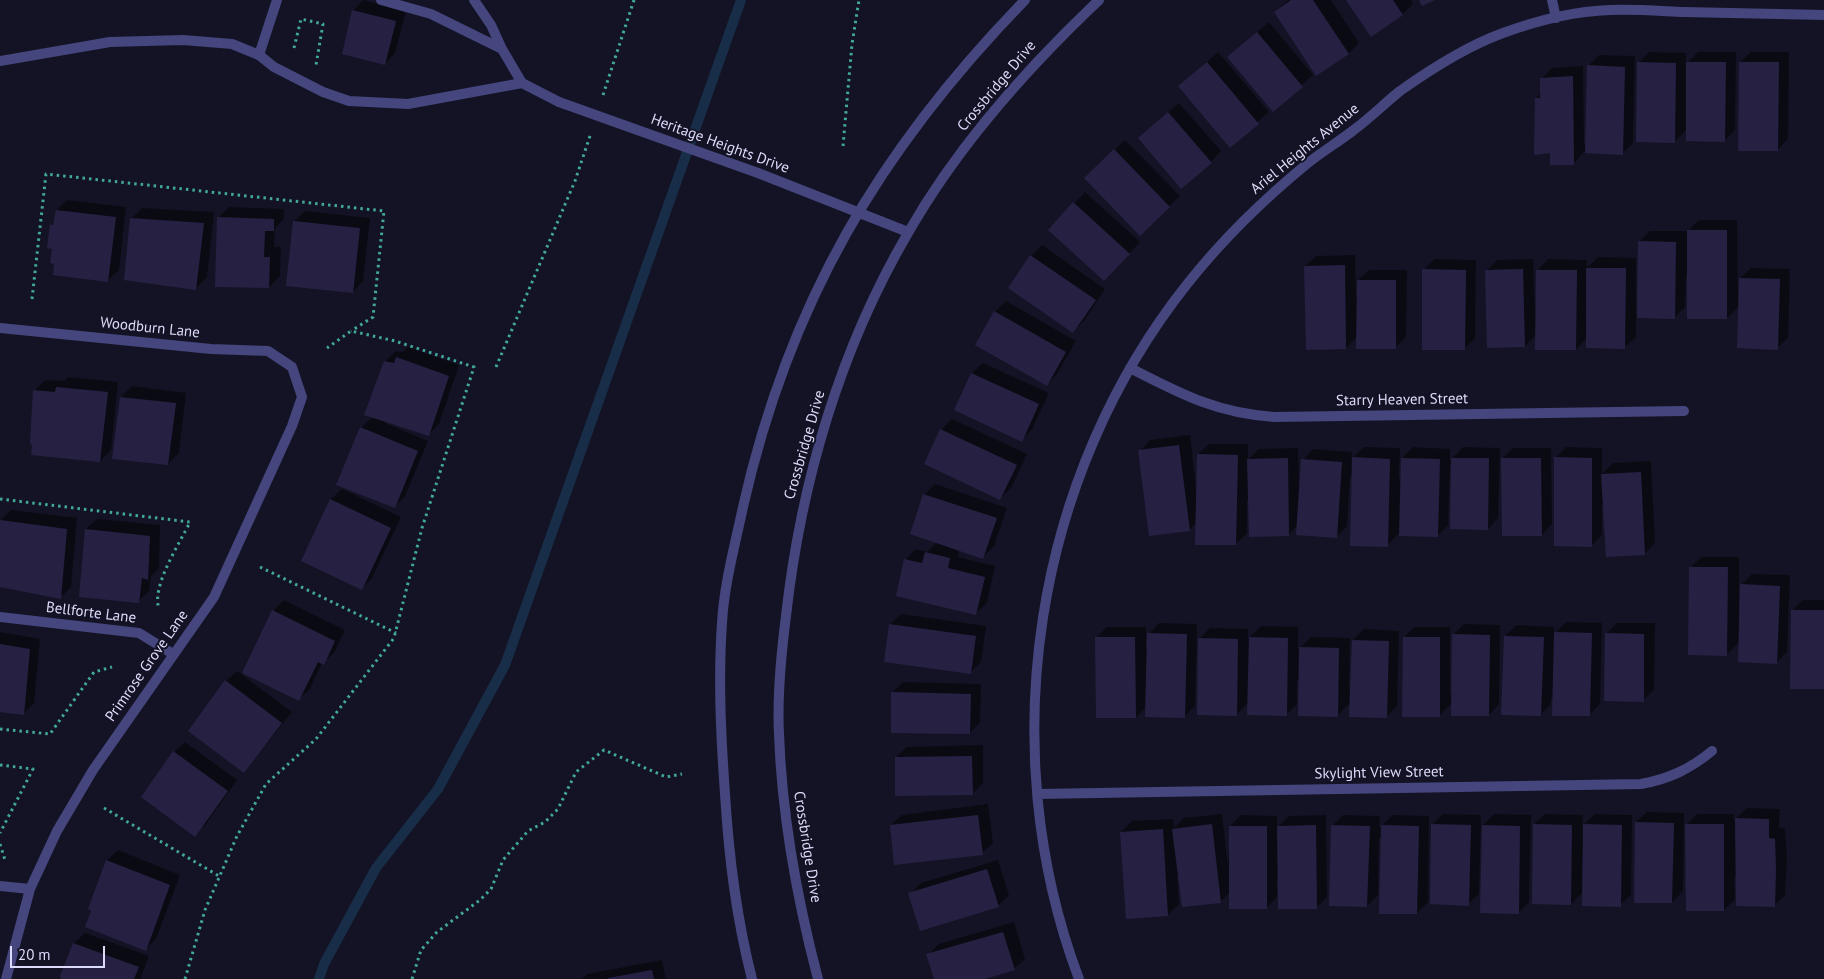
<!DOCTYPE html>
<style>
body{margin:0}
#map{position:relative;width:1824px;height:979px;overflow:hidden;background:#141325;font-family:"PT Sans",sans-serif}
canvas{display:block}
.scale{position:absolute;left:10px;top:946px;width:95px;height:22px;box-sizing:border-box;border:2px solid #dddbfa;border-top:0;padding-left:6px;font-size:15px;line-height:18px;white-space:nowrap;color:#dddbfa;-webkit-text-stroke:4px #141325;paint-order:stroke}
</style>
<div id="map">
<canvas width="1824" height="979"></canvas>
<div class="scale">20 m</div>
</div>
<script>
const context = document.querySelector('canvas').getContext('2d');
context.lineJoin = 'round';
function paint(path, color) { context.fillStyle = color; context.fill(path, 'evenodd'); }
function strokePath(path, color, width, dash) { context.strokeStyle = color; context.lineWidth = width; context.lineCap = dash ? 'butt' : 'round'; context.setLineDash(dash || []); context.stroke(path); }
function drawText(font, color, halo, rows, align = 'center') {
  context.font = font + ' "PT Sans",sans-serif'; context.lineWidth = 4; context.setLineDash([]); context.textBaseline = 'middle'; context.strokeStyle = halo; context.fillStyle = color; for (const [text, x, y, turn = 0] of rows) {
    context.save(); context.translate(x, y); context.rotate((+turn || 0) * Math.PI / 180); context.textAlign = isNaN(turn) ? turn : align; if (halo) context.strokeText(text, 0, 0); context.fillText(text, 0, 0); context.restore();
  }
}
paint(new Path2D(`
 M363,0L406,11L395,53L385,64L353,11Z
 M1288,0H1331L1359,43L1349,53L1317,74L1275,12Z
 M1348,0H1411L1413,4L1403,14L1371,35Z
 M1269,22L1313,75L1273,110L1229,57Z
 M1218,52L1269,112L1230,146L1180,86Z
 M1649,52L1686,53V64L1698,52H1736L1735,130L1724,141L1687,129L1675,141L1638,63Z
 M1751,52H1789L1788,139L1777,150L1740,62Z
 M1599,55L1635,56L1633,143L1622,154L1584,152L1573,164L1551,152L1536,98L1541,93V79L1552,68L1583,66L1584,145H1586L1588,66Z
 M1179,103L1221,151L1211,162L1150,128Z
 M1125,140L1180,196L1140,234L1086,178Z
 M1085,192L1140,242L1115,269L1050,229Z
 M67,200L126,207L119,270L108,280L56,262L51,225L55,220L57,210Z
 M229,207L284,209V219L275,228L274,247H281L280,276L269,287L218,218Z
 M142,208L214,212L207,277L196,288L132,218Z
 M305,211L370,218L363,281L353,292L294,222Z
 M1699,220H1737L1738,303H1740V278L1751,268L1790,269L1788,338L1777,348L1740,305L1727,318L1688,275H1686L1685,307L1675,317H1636V337L1625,347L1587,338L1576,349L1537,334L1525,346L1487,270L1497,260L1533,259L1535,310H1537L1538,270L1548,259L1587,260V268L1598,257L1636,258V316H1638L1639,242L1650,231H1688Z
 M1042,245L1105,289L1084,321L1073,331L1031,256Z
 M1355,255L1356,295H1358V280L1369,270H1407L1406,337L1396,347L1358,336L1346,348L1305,266L1316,256Z
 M1434,259L1476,260L1475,338L1464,349L1424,270Z
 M1006,301L1076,341L1057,374L1046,385L995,312Z
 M408,347L459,365L439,424L428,435L386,421L385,423L428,441L405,496L394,507L361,428L373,416L385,362L396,351L403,352Z
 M983,363L1049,393L1032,429L1022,440L956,409L972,373Z
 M68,377L118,382L111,450L100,461L34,391L45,380L64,381Z
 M132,386L186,393L179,453L168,464L114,458L121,397Z
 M952,419L1027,454L1011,488L1000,498L941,430Z
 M1190,435L1196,488L1198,454L1209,444H1248V460L1259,449L1298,448L1299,486H1301L1303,460L1313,449L1352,452L1351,459L1364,447L1400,448L1399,478H1402V458L1413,447L1450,449V461L1463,447L1500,448L1498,518L1488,529L1452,464H1450L1448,525L1437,536L1398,534L1387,546L1352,476H1350L1347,526L1336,537L1298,525L1289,534L1247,500V533L1236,544L1197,522L1189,530L1140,451L1150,440Z
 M1566,447L1602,448V474L1613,463L1651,461L1655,543L1644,554L1604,506H1602V535L1591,546L1555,458Z
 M1513,448H1551L1552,524L1542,535L1502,459Z
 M935,484L1007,508L994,546L983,557L959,549L958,557L995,566L987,603L976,613L905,560L916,549L927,552L937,542L924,495Z
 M342,489L401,517L372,578L361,589L302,560L331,499Z
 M11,510L77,518L71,587L60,598L0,585V521Z
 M97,519L160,525L159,568L151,576L149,591L138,601L86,529Z
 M1701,557H1739V642L1726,655L1691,567Z
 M1752,574L1790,575L1787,652L1777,662L1741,585Z
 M284,600L345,630L334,653L322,663L310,689L299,699L273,611Z
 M1803,600H1824V687L1793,610Z
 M901,614L986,626L981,662L970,673L890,625Z
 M1566,622L1602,623L1600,704L1589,715L1551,698V704L1540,715L1505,636L1516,625L1554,627V634Z
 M1159,623L1197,624L1195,706L1184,717L1147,706L1136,717L1096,638L1107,627H1146V648H1148L1149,634Z
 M1617,623H1655L1654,690L1643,700L1606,634Z
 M1464,624L1500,625L1499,704L1489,715L1453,702L1440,715L1404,637L1415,627H1450V694H1453V635Z
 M1261,626L1298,627V650L1311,637L1350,638L1349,690H1351L1353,640L1364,629L1399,631L1397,706L1386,717L1351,702L1338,715L1297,680V704L1286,715L1249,702L1236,715L1200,638L1210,628L1248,629V639Z
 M0,632L40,639L34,703L23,714L0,711Z
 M237,671L292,712L244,772L226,681Z
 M903,682L981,684L980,722L970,733L892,693Z
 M185,742L237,780L206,824L195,835L174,752Z
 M983,745V783L972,794L896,757L907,747Z
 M988,804L993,843L982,853L891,825L902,815Z
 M1747,808L1780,809L1779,827L1785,829L1787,857L1785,895L1774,906L1734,876L1735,899L1724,910L1687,824L1697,814H1734V820Z
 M1647,812L1684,813L1683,891L1672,902L1636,822Z
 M1222,814L1228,866L1230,826L1241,815L1277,816V828L1289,816L1326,815L1327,897L1316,908L1277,877V897L1266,908L1230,892L1220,902L1177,876L1179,904L1168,915L1121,832L1132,821L1173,819L1174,828L1184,818Z
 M1443,814L1481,815L1479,894L1468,904L1432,825Z
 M1494,814L1531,815L1529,902L1518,913L1483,825Z
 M1545,814L1583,815L1582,826L1595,814L1632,815L1631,895L1620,905L1584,891L1571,904L1534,824Z
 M1343,815L1380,816L1379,828L1393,815L1429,816L1428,902L1417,913L1382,838H1379L1378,895L1367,906L1332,826Z
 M118,850L180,875L156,939L145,950L107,860Z
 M998,860L1009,895L998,906L910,894L921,883Z
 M1014,922L1025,959L1014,969L981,979H935L928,955L939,944Z
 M85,933L149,956L140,979H62L61,976L74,943Z
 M662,960L666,979H582L587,974Z`), '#0007');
strokePath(new Path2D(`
 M319,979L324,964L376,868L438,789L505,665L741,0`), '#182e48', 10);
paint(new Path2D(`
 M1291,0H1313L1349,54L1316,76L1274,12Z
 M1346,0H1393L1403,15L1371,37Z
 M1419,0H1435L1422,6Z
 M352,10L396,21L385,65L342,54Z
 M1257,32L1303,87L1273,112L1227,57Z
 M1207,62L1259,124L1230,148L1178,86Z
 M1637,62L1676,63L1675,143L1636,142Z
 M1686,62H1726L1725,142L1686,141Z
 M1739,62H1779L1778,151H1738Z
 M1587,65L1625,67L1623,155L1585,153Z
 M1573,76L1574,165H1550V153L1534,155L1535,98H1540V78Z
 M1168,112L1212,163L1181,189L1138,138Z
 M1114,149L1170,207L1140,236L1084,178Z
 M1073,202L1130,254L1104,281L1048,230Z
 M56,210L116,217L108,282L53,275L54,264L50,263L52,249L47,248L50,224L53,225Z
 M217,217L274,219V231H265L264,257H270L269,288L215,287Z
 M130,218L204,223L196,290L124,280Z
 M293,221L360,228L353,293L286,286Z
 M1687,230H1727V319H1687Z
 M1638,241L1676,242L1675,319L1637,318Z
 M1030,255L1096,300L1073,333L1008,288Z
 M1345,265L1346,349L1306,350L1304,266Z
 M1586,268H1626L1625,349L1586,348Z
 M1422,269L1466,270L1465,350H1422Z
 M1523,269L1525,347L1487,348L1485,270Z
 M1536,270H1577L1576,350H1535Z
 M1739,278L1780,279L1778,350L1737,348Z
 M1357,280H1396V349H1356Z
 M994,311L1066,352L1047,386L975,345Z
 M396,357L449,376L429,436L364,415L384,361L394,363Z
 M971,373L1039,404L1022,442L954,410Z
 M56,387L108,392L100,462L31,455L32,446L30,443L33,390L55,392Z
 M120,397L176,403L168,465L112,459Z
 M360,427L418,451L395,508L336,485Z
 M940,429L1017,465L1000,500L924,464Z
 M1179,445L1190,531L1149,536L1138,450Z
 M1197,454L1238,455L1236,545H1195Z
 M1352,457L1390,459L1388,547L1350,546Z
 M1554,457L1592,458V547L1554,546Z
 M1288,458L1289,536L1249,537L1247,459Z
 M1401,458L1440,459L1438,537L1399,536Z
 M1451,458H1489L1488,530L1450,529Z
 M1501,458H1541L1542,536H1502Z
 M1301,459L1342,462L1337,538L1296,535Z
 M1641,472L1645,555L1606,557L1601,474Z
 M923,494L997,518L983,559L910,534Z
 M330,499L391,528L362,590L301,561Z
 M0,520L67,529L61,599L0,587Z
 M85,529L150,536L148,580L142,578L139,603L79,597Z
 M925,552L950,558L948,568L985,577L976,615L896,596L904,559L922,563Z
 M1689,567H1728L1727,656L1688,655Z
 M1740,584L1780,586L1777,664L1738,662Z
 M272,610L335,641L324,665L318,662L299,701L242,673Z
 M1791,610H1824V689H1790Z
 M889,624L976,636L971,674L884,662Z
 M1554,632L1592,633L1590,716H1552Z
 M1147,633L1187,634L1185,718L1145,717Z
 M1605,633L1644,634V702L1604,701Z
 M1452,634L1490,635L1489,716H1451Z
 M1504,636L1544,637L1541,716L1501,715Z
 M1095,637H1135L1136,718H1096Z
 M1249,637L1288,638L1287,716L1247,715Z
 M1403,637H1440V717H1402Z
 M1198,638L1238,639L1237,716L1197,715Z
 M1352,640L1389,641L1387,718L1349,717Z
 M0,644L30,649L24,715L0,712Z
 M1299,647L1339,648L1338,717L1298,716Z
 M225,680L282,723L244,773L188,731Z
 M891,692L971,694L970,734L891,733Z
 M173,751L228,791L195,837L141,797Z
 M972,756L973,795L895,796V757Z
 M978,815L983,855L894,865L890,825Z
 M1735,818L1769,819V838L1775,839L1776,869L1775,907L1736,906Z
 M1635,822L1674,823L1672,903H1634Z
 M1212,824L1221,903L1182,907L1172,829Z
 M1431,824L1471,825L1469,906L1430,904Z
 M1533,824L1572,825L1571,905L1532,904Z
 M1583,824L1622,825L1621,907L1582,906Z
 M1685,824H1724V911H1686Z
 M1316,825L1317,909H1278L1277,826Z
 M1331,825L1370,826L1367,907L1329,906Z
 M1381,825L1419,826L1417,914H1379Z
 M1482,825L1520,826L1519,914L1480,913Z
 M1229,826H1267V909H1229Z
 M1163,829L1168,916L1126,919L1120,832Z
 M106,860L170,885L146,951L85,927L91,911L88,909Z
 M987,869L999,907L920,931L908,893Z
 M1003,932L1015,970L985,979H934L926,954Z
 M73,943L139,967L134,979H61L60,976Z
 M652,970L654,979H608V978Z`), '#262143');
strokePath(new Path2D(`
 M294,48L301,19L323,24L316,65
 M603,95L634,0
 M843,146L852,44L859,0
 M32,299L46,174L384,211L373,317L351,331
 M496,367L575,181L590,136
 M0,499L190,522C180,543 151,586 159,609
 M260,567L396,633
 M0,729L50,734L94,672L112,667
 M0,765L33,769L0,833
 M104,808L219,876
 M0,844L5,860
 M185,979L205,910L237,836L266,784L316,739L394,638L422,528L474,367L395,341L351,331L327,348
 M412,979L421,950L437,932L480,900L491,889L503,860L528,831L545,822L558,809L576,772L604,750L666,777L682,774`), '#41a89b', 3, [2.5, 4]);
strokePath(new Path2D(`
 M1552,0L1556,18
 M259,55L277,0`), '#44467d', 10);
strokePath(new Path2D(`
 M381,0L431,14L502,49L522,83L559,102
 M474,0L491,25L502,49
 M0,61L110,42L183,40L232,44L259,55L274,67L323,92L349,101L408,104L522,83
 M758,173L908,232
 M0,328L211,349L268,351L292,367L302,397L292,426L214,597L93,770L57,831L30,889L6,979
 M1130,368C1181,394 1216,413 1274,417L1684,411
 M0,617L139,633L173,654
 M1037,794L1641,784C1669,779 1690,769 1712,751
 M0,886L30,889
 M1079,979C992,748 1034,476 1188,283C1223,239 1264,199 1308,163C1323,151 1340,141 1355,129C1371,117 1385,103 1400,91C1431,69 1467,46 1503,33C1536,21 1575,11 1610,10C1635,9 1660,11 1684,12C1731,13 1777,14 1824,15`), '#44467d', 10);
strokePath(new Path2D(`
 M752,979C736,916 729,859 725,794C721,737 718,680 722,623C724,585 735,545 743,507C789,303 879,150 1025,0
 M818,979C797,899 782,817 779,734C777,695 781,655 786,616C801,482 840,349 908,233C958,145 1026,69 1099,0`), '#44467d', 10);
strokePath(new Path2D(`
 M559,102L758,173`), '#44467d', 10);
drawText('15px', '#dddbfa', '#141325', [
 ["Crossbridge Drive",997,86,-50],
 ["Heritage Heights Drive",720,144,20],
 ["Ariel Heights Avenue",1305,149,-39],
 ["Woodburn Lane",150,328,6],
 ["Starry Heaven Street",1402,400,-1],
 ["Crossbridge Drive",805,445,-74],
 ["Bellforte Lane",91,613,7],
 ["Primrose Grove Lane",147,666,-55],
 ["Skylight View Street",1379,773,-1],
 ["Crossbridge Drive",807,847,81]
]);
</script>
